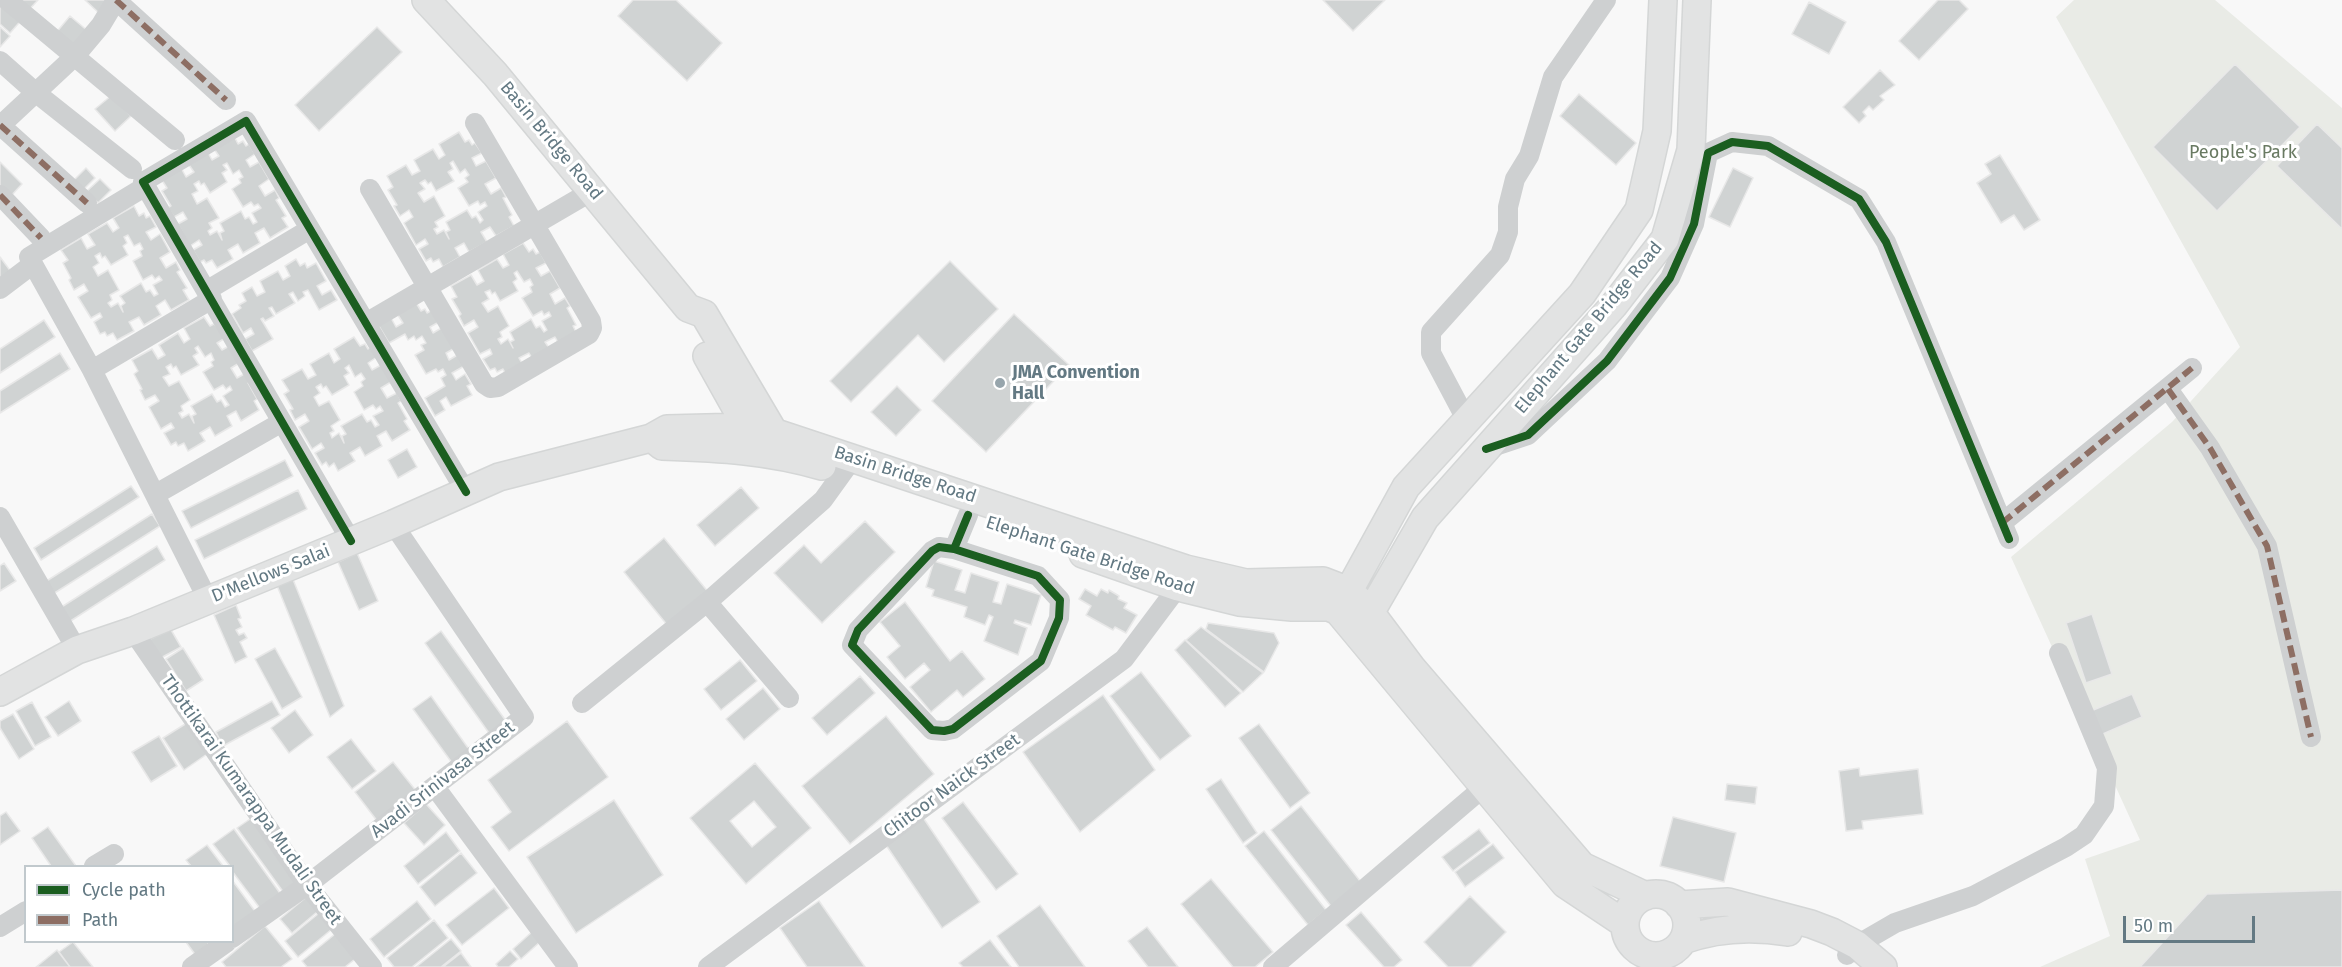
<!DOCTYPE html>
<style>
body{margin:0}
#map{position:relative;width:2342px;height:967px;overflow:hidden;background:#f8f8f8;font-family:"Fira Sans",sans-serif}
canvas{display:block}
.legend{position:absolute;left:24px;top:865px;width:210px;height:78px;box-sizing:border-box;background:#fff;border:2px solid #c1c9cd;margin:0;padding:8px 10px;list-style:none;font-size:18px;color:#637983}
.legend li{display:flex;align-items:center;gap:12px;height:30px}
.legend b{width:30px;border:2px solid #c1c9cd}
.scale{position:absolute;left:2123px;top:916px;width:132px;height:27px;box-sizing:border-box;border:3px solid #637983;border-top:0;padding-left:8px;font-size:18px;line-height:21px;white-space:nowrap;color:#637983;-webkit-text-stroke:4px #fff;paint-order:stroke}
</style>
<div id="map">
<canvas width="2342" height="967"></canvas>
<ul class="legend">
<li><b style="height:8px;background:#1b5e20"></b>Cycle path</li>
<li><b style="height:8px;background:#8d6e63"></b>Path</li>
</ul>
<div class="scale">50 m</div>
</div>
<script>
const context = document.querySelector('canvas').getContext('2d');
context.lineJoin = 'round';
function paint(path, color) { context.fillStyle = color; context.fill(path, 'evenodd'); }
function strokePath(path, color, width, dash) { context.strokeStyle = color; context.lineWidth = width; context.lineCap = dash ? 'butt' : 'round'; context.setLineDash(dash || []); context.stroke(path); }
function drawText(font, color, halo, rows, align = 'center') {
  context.font = font + ' "Fira Sans",sans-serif'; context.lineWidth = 6; context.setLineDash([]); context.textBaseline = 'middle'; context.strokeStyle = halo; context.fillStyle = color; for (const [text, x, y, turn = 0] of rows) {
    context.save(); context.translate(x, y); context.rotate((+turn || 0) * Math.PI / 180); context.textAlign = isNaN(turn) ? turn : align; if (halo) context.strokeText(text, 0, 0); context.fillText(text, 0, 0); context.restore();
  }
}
paint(new Path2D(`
 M2074,0H2215L2342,108V967H2040L2110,936L2085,859L2140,840L2011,557L2172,422L2240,347L2056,17Z`), '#e9ebe6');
const building = new Path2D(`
 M17,0H38L25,14Z
 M85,0H113L100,14Z
 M633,0H676L722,43L687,81L618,16Z
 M1323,0H1385L1353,31Z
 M1938,0H1959L1968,9L1919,60L1899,41Z
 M0,1L25,16L10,33L0,24Z
 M1809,2L1846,22L1829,54L1792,34Z
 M70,16L89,32L74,51L55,34Z
 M0,27L10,36L0,47Z
 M377,27L402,52L319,131L295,105Z
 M2235,64L2300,127L2217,211L2153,147Z
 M1880,70L1895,85L1880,96L1884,100L1873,110L1869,106L1863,112L1866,116L1859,123L1843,107Z
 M1579,94L1636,143L1616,165L1560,116Z
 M112,95L131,116L115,131L95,109Z
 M2317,124L2342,148V229L2277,166Z
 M459,132L465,142L469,140L472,145L475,143L482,153L472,158L476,166L486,161L496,178L485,184L491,194L501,188L506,197L503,198L512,215L509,217L514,226L496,236L490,227L481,232L487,242L469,252L464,243L455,248L460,257L443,267L439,259L433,262L431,258L426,261L419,249L428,244L425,239L416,245L404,223L413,217L409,210L400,216L394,206L397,205L388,190L393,187L387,176L406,165L412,175L420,171L414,160L433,149L439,159L445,155L439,144ZM453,161L460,173L465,169L469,175L465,178L468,182L458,188L469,206L478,201L480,205L485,202L487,206L478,212L483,220L480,223L476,216L472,218L467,210L446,222L450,230L446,232L449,239L444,230L437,234L434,229L438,227L435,222L445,216L434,196L424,202L418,193L425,189L420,183L425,180L428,184L431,182L436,191L454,181L448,172L453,169L450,163Z
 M233,134L238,144L243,141L246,146L249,144L255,154L246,160L250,167L259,162L269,179L259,186L265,196L275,190L279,198L276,200L286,216L282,218L288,227L270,238L264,228L255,233L260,243L243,253L238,244L228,250L233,259L217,268L212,260L206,263L204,260L200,262L193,250L202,245L199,240L190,246L178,224L187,219L183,212L174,217L168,208L171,206L162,191L167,188L160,177L180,166L186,177L194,172L187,162L207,151L212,160L219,156L212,146ZM227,163L233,174L239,170L243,177L239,179L241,183L232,189L243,207L251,202L254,206L258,204L261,208L252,213L257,222L253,224L249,217L245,219L241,211L220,223L224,231L220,233L222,240L217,231L210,235L208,231L212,228L209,223L219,218L207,198L197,204L192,194L198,191L194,184L199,181L201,185L204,183L210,193L227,182L222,173L227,170L223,165Z
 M2000,155L2040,220L2024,230L2014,215L2001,223L1977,183L1991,174L1985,164Z
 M0,162L22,184L9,198L0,189Z
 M86,168L95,178L83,190L73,181Z
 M1733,168L1753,178L1730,227L1709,217Z
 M100,179L111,190L98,203L87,191Z
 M134,206L139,216L144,213L146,218L150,216L156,227L146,232L151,240L160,234L170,252L160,258L166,268L176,262L180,270L177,272L187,288L183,290L189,300L171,310L165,300L156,306L161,315L144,325L139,317L129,322L134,331L117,340L113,333L107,336L105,332L100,334L94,322L102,317L100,313L91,318L78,297L88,291L84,284L74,290L69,280L71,278L63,263L68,260L61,250L81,238L87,249L95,245L88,234L107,223L113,232L119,228L113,218ZM128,235L134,246L140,243L143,249L140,251L142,256L133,261L143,280L152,275L155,279L159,276L162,280L153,285L158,294L154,296L150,290L146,292L141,283L120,296L125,303L121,306L123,312L118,303L111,307L108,303L112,300L110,295L119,290L108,270L98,276L93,267L99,263L95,256L100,253L102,258L105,256L111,265L128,255L123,246L127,243L124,237Z
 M523,243L529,252L533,249L536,254L540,252L546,263L536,268L541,276L550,271L560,288L550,294L555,304L565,298L570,306L567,308L576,325L573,326L578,336L560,346L555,337L545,342L551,351L534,362L529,353L519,358L524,367L507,377L503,369L497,372L495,368L490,370L483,359L492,354L490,349L480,354L468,333L478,327L474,320L464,326L459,316L461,314L452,299L457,297L451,286L471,275L477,285L484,281L478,270L497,259L503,268L509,265L503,254ZM517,271L524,282L530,279L533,285L530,287L532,292L522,298L533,316L542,311L544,315L549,312L551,316L542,321L547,330L544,332L540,326L536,328L531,319L510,332L514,340L510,342L513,348L508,339L501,344L498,339L502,337L500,332L509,326L498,306L488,312L482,303L489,299L485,292L490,290L492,294L495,292L500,301L518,291L513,282L517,279L514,273Z
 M0,257L12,273L0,281Z
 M296,259L300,266L305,263L307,268L316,263L326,281L317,286L322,295L331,290L337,300L319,310L308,290L303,292L305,296L298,301L293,292L289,294L295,303L276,314L272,307L269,308L274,316L265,321L263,318L261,319L273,339L252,351L245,339L254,334L251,328L243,333L232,314L241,308L239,305L246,301L242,293L252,287L257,296L265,292L260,281L278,271L283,280L290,276L285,266Z
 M950,261L998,309L944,362L918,335L851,402L830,381Z
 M415,301L421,311L425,309L427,313L432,310L439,322L430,327L433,333L443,327L455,348L446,353L449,360L459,354L466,365L452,373L456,380L465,374L471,384L467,386L472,395L451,406L446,397L440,401L445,410L435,416L425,398L445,386L441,378L446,375L443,369L438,372L436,369L426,374L415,355L424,350L421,345L426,343L422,336L416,340L414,336L408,340L405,334L389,343L377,323L390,316L396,327L403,323L396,312Z
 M1014,314L1069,365L986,452L932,401Z
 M204,317L210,326L214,324L227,337L217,343L222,350L231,345L241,362L231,368L237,378L246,373L251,381L248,383L257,399L254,401L259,410L241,421L236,411L227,416L232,426L215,436L210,427L200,433L205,441L188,451L184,443L178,446L176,442L171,445L164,433L174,428L171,423L161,429L149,407L159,401L155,395L145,400L140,390L142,389L134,374L138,371L132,360L152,349L158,359L165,355L159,345L178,333L184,343L190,339L184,328ZM198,346L205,357L211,353L214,360L211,362L213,366L203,372L214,390L223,385L226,389L230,386L232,390L223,396L229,405L225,407L221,400L217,402L212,394L191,406L196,414L192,416L194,423L189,414L182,418L179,413L183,411L181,406L190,400L179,381L169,386L163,377L170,374L166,367L171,364L173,368L176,366L181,375L199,365L193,356L198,353L195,348Z
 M44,320L55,337L0,373V349Z
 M354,337L360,346L365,344L368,349L371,347L377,357L368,363L372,370L381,365L391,382L381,388L387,398L397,393L401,401L398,403L407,419L404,421L410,430L392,441L386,431L377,436L382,446L365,456L360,447L350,453L355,461L338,471L334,463L329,467L326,462L322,465L315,453L324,448L321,443L312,449L299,427L309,421L305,414L295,420L290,410L293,409L284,394L289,391L282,380L302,369L308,379L316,375L310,364L329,353L334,363L340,359L334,349ZM349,365L355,377L361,373L365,379L361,382L363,386L354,392L364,410L373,405L376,409L380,406L383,411L373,416L379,425L375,427L371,420L367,422L362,414L341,426L346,434L342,436L344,443L339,433L332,438L330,433L334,431L331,426L340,420L329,401L319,406L314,397L320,393L316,387L321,384L323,388L326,386L332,395L349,385L344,376L349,373L345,368Z
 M60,353L70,369L0,413V391Z
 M897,386L921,410L896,436L871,412Z
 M407,449L417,467L398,478L388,460Z
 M285,460L293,476L191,528L182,511Z
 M131,486L139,497L41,560L34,548Z
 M741,487L759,508L715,546L697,525Z
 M298,490L307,509L204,559L195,540Z
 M152,514L160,526L53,594L45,582Z
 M865,521L895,552L822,623L774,573L804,545L821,563Z
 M664,538L709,593L668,626L624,572Z
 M157,546L165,560L69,622L60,608Z
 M357,553L378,601L359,610L338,562Z
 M934,561L962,570L955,590L965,593L971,573L999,582L993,602L1001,604L1007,584L1041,595L1031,625L1015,620L1014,623L1027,628L1018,655L984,641L993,617L989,615L985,625L964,617L967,607L932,596L934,590L926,587Z
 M4,563L16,581L0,591V566Z
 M292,577L344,706L330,717L276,583Z
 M1085,589L1097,596L1101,589L1108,593L1109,590L1119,596L1118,599L1127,603L1124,608L1137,615L1126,633L1115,627L1113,630L1086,615L1091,606L1079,599Z
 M905,602L950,661L962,651L985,679L963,697L957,690L931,712L910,687L930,670L924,663L905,679L887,657L900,646L880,622Z
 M236,605L241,618L238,619L242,627L236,630L239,635L244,633L247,638L240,642L247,657L235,663L214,615Z
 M2092,614L2112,674L2086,683L2066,623Z
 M1208,623L1274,633L1279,643L1264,672L1206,629Z
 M1201,627L1263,673L1243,692L1186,640Z
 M170,628L181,647L157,660L147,641Z
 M441,631L506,721L489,733L425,643Z
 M1185,640L1241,693L1225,707L1175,650Z
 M183,648L203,680L186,691L166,659Z
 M275,648L302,697L282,709L255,659Z
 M740,660L757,681L721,710L704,689Z
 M1141,672L1191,736L1160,760L1110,696Z
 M860,676L875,693L827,735L812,718Z
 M763,688L780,709L744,740L726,719Z
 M2132,694L2142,717L2096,737L2086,713Z
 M1103,695L1155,770L1080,832L1023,752Z
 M431,696L473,755L455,767L413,709Z
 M69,701L81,721L58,736L45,717Z
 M272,701L280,715L223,746L216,732Z
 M32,702L51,737L35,746L16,711Z
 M295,710L313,735L289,753L271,728Z
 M13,714L34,749L19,759L0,728V721Z
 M886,716L934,774L850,844L802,786Z
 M190,721L210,752L184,770L163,738Z
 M567,721L608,777L509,851L491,827L511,812L488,780Z
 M1259,724L1310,793L1290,808L1239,738Z
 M159,736L177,766L151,782L132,752Z
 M351,739L376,771L352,789L327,757Z
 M393,762L417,792L378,822L355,792Z
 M755,763L811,828L746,884L690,818ZM754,801L776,827L752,847L730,821Z
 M1859,768L1860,776L1918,769L1923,814L1862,821L1863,829L1846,831L1839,771Z
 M1221,779L1257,833L1243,843L1206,789Z
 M1727,784L1757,787L1755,804L1725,800Z
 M614,800L663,875L576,933L527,857Z
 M963,802L1018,874L996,890L942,818Z
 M426,804L445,825L424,845L404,823Z
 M1301,806L1364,886L1334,910L1271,830Z
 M6,812L20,831L0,845V816Z
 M922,816L980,902L942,928L884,842Z
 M253,817L300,882L284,893L237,828Z
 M1673,817L1736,833L1724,882L1660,866Z
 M48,827L76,866H51L32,838Z
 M234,829L282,896L262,911L232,871V866H230L213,844Z
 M1479,829L1490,843L1453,871L1442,857Z
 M1264,831L1326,910L1308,925L1245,846Z
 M446,832L460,851L418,884L404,866Z
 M1493,844L1504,858L1465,887L1455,872Z
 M207,845L223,866H191L186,860Z
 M461,853L477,873L435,906L420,887Z
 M1211,879L1273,952L1255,967H1233L1181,904Z
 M232,880L257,914L237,929L232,923Z
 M494,888L509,908L462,945L446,925Z
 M2342,890V967H2140L2207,894Z
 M311,893L323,907L292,933L280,919Z
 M1470,896L1506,932L1471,967H1448L1424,942Z
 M417,901L431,919L384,957L370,939Z
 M819,901L865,967H807L780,928Z
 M1040,905L1085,967H1019L997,936Z
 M324,909L337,925L298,957L285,941Z
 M1361,912L1402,960L1394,967H1384L1346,925Z
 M434,920L448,938L412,967H394L387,958Z
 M265,926L292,959L281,967H226L222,962Z
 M1147,927L1178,967H1148L1128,941Z
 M340,930L360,955L345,967H307L302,961Z
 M533,931L541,941L521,959L513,949Z
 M451,939L461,951L441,967H416Z
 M990,940L1011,967H963L959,963Z
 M73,942L93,967H70L59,952Z
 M186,942H207L211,947L197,957Z
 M57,950L70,967H36Z
 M510,951L518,959L509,967H498L496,964Z
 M461,953L471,967H443Z`);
paint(building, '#d0d3d3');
strokePath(building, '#e8e8e8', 1.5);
const secondary = new Path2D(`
 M426,0L495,74L688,308L704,314L779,441
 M707,356L754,440
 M657,442L662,446C719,448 767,450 822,466
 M1083,554L1178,587L1239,602L1292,607H1329L1338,611L1565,884L1625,924
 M1341,605L1406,487L1582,294L1639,210L1657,131L1663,0
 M1362,627L1425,518L1614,305L1665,239L1691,150L1697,0
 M0,692L77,650L133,631L393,524L499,477L651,438L667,429L746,427L773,432L1186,569L1246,583L1323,581L1349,591L1367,608L1412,668L1582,866L1646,896
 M1625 925a31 31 0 1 1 62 0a31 31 0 1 1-62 0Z
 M1679,905L1728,902L1811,924L1832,932L1857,945L1883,967
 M1683,940C1716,928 1752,926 1788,932`);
strokePath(secondary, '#d4d6d6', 30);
strokePath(new Path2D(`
 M7,0L175,140
 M116,0L226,100
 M0,61L35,92L132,169
 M0,125L87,203
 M0,126L75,56L101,25L116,0
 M146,186L29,257L92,370L208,600
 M370,189L484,384L490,388L498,387L589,334L592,328L591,321L475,123
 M0,195L41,238
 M0,289L33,264
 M206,291L310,229
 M366,323L592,191
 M92,370L212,299
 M2168,389L2210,448L2267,546L2311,737
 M1467,421L1431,353V332L1500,255L1508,232V207L1515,179L1529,156L1553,77L1606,0
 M1486,449L1528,435L1607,361L1670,278L1694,224L1708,153L1732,142L1768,146L1859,199L1886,242L2009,539
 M156,494L282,422
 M0,517L77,650
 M2002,523L2192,368
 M351,541L143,182L246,121L466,492
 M954,549L939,547L932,551L858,630L852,645L932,730L944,731L953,729L1041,661L1059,618L1060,600L1038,576L954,549L968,515
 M707,602L789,698
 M133,631L307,885L372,967
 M582,703L712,598L823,500L854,457
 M435,787L568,967
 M94,866L114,854
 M0,927L26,911
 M232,938L307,885L524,717L393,524
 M1847,955L1857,945L1895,923L1973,896L2066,847L2084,835L2104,806L2107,768L2059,653
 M192,967L227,942
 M708,967L1124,659L1178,587
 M1273,967L1484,787`), '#ced0d1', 20);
strokePath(secondary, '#e2e3e3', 27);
strokePath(new Path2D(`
 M116,0L226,100
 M0,125L87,203
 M0,195L41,238
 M2168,389L2210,448L2267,546L2311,737
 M2002,523L2192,368`), '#8d6e63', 6, [12, 6]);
strokePath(new Path2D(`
 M1486,449L1528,435L1607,361L1670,278L1694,224L1708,153L1732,142L1768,146L1859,199L1886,242L2009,539
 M351,541L143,182L246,121L466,492
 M954,549L939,547L932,551L858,630L852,645L932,730L944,731L953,729L1041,661L1059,618L1060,600L1038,576L954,549L968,515`), '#1b5e20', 8);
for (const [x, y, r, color] of [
 [1000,383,6,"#97a5ac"]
]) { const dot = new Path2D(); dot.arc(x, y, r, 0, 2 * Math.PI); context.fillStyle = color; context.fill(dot); strokePath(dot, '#fff', 2); }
drawText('18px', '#637983', '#fff', [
 ["Basin Bridge Road",551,141,50],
 ["Elephant Gate Bridge Road",1589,328,-50],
 ["Basin Bridge Road",905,475,18],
 ["Elephant Gate Bridge Road",1090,556,18],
 ["D'Mellows Salai",271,574,-22],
 ["Avadi Srinivasa Street",443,780,-38],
 ["Chitoor Naick Street",952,786,-36],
 ["Thottikarai Kumarappa Mudali Street",251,800,55]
]);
drawText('18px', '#697a62', '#fff', [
 ["People's Park",2243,153]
]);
drawText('bold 18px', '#637983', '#fff', [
 ["JMA Convention",1012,373],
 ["Hall",1012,394]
], 'left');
</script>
